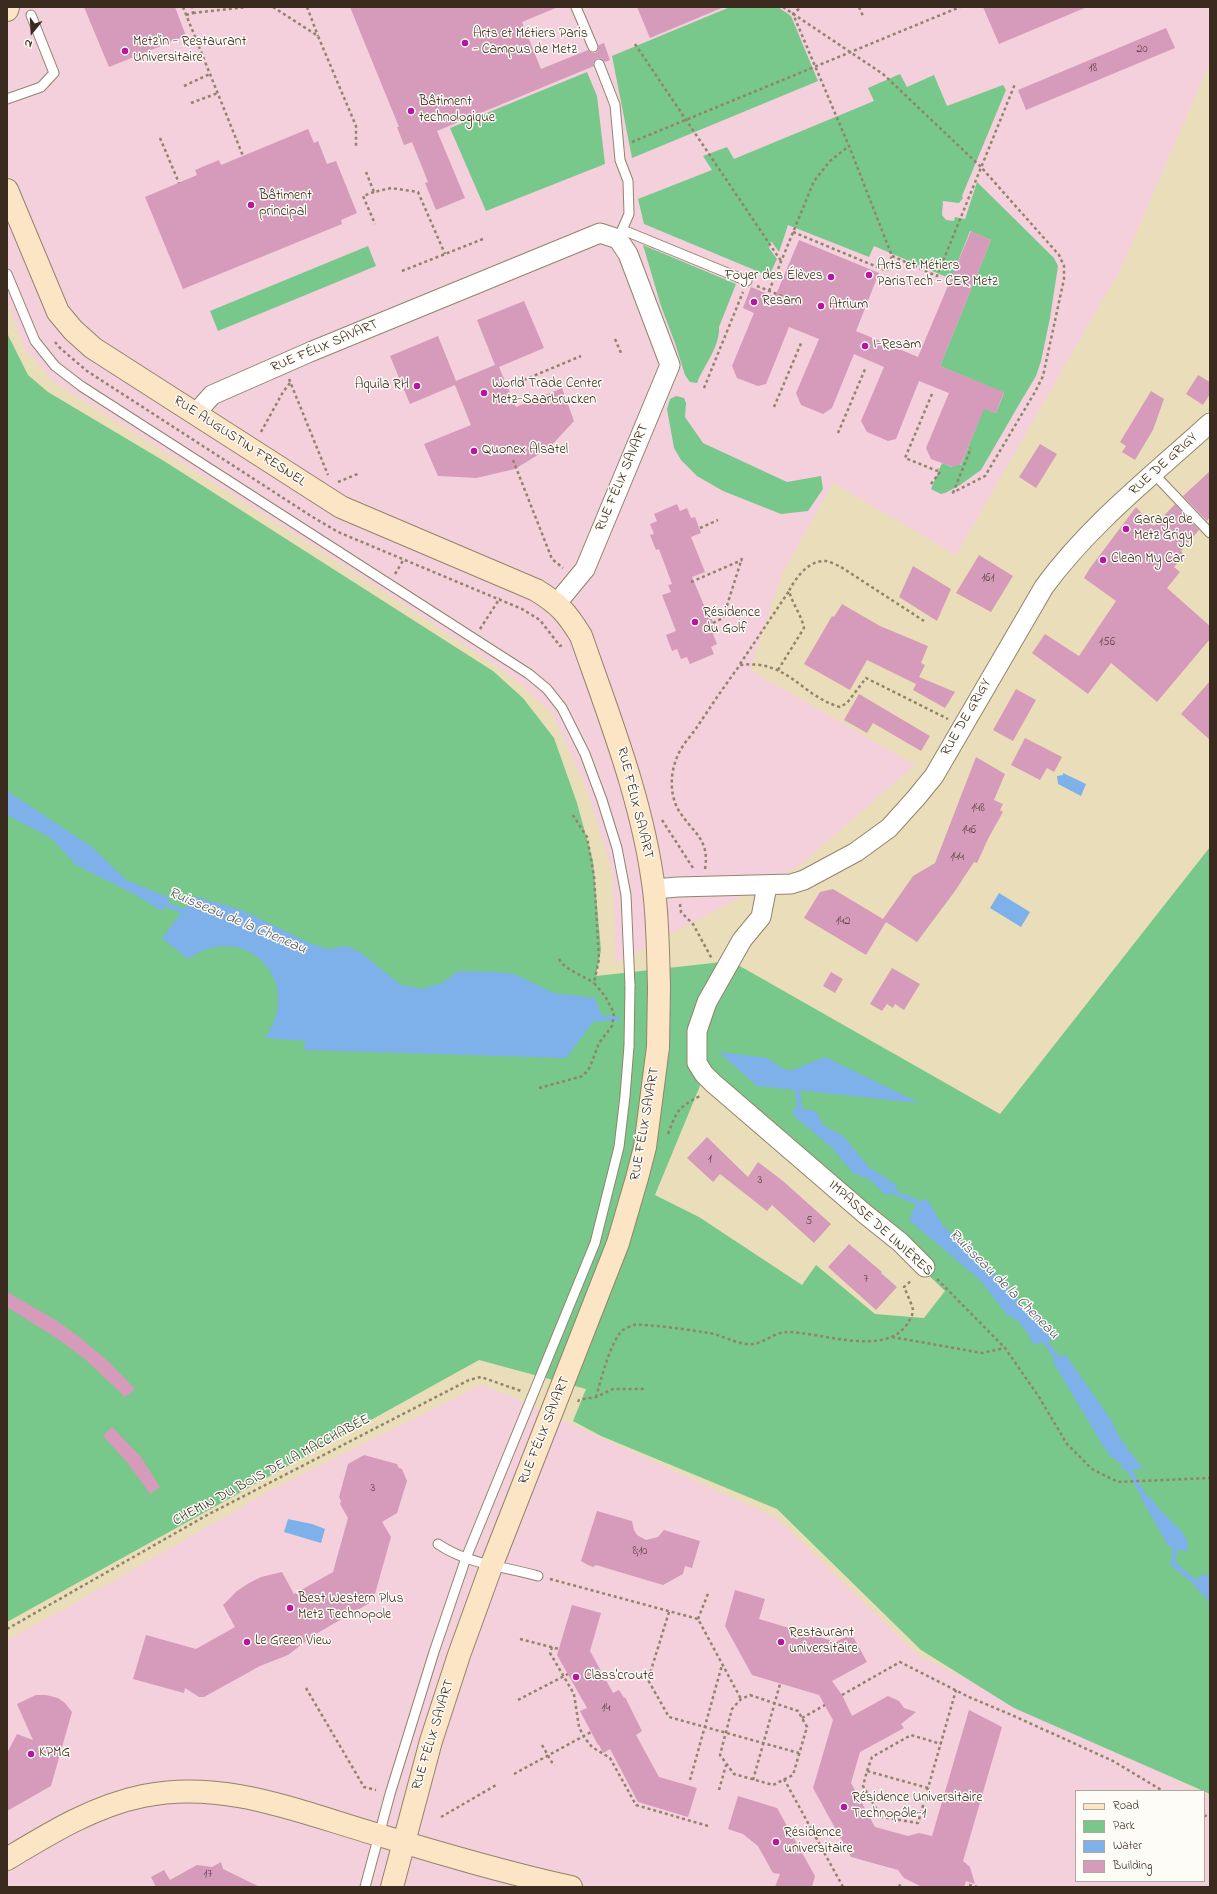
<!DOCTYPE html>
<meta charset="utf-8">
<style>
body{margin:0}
#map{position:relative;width:1217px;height:1894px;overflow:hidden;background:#eadeba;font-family:"Indie Flower",sans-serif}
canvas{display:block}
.frame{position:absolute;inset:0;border:8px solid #3b2a1e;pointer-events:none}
.legend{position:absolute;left:1075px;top:1790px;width:130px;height:92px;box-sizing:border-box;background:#fdfcf7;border:1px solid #afa8a0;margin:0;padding:5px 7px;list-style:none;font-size:12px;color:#3b2a1e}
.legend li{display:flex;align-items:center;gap:8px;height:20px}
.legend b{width:20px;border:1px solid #afa8a0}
.north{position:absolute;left:12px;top:12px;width:40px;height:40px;-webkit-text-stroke:3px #fdfcf7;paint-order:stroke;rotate:198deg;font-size:11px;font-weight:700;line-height:16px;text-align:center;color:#3b2a1e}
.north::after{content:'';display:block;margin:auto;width:14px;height:18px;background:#3b2a1e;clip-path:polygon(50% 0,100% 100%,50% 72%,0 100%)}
</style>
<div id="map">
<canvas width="1217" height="1894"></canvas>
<div class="frame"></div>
<ul class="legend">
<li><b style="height:5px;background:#fce5c4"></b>Road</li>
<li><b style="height:11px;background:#77c88a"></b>Park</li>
<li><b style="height:11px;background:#7eb0ea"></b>Water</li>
<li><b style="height:11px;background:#d69bba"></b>Building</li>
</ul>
<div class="north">N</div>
</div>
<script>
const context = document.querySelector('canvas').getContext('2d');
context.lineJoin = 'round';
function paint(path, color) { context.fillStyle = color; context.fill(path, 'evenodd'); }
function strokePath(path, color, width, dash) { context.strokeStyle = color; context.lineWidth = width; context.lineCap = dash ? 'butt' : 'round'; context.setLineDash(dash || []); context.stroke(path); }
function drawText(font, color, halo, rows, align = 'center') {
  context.font = font + ' "Indie Flower",sans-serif'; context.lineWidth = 3; context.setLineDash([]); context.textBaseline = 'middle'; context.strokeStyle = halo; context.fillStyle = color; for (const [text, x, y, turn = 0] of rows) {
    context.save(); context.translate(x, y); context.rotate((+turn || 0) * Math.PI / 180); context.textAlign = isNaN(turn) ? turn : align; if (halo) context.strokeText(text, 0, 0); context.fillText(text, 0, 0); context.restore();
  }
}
paint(new Path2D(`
 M7,7H1207L1210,21V62L1121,268L956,555L833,483L782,574L750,670L915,765L799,866L616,963L612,870L586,787L553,714L513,677L376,586L53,381L25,349L7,301Z
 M481,1385L508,1395L777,1518L918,1655L1199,1791H1076V1881H1204V1794L1210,1797V1887H7V1640L70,1606L277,1487Z`), '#f4cfdc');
paint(new Path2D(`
 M730,7H778L791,16L818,81L632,158L612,56Z
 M587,72L597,96L605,164L486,211L450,128Z
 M900,74L907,87L934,75L947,106L1003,85L1006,90L962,196L963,198L959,203L943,201L942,215L946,220L954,221L955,217L965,219L977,182L1054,258L1058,266L1050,318L1041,361L1036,376L1021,401L981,470L960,485L945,493L941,494L931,489L942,463L952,467L956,463L961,465L979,420L980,407L996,413L1004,393L940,366L991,240L970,231L951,279L874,246L869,257L788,225L779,252L771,241L769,248L777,259L769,276L644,224L638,199L712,170L703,156L727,147L734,159L874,101L868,88Z
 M643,245L736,284L719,327C720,347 704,365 697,383L690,382L685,375L675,343L661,306Z
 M368,246L376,266L218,331L210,311Z
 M7,333L28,375L48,392L164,461L493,671L523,698L554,738L577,803L593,861L601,950L596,976L731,961L1000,1114L1210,847V1796L1208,1793L1014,1708L921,1650L777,1509L601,1436L573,1421L586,1389L479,1360L7,1622ZM702,1081L896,1244L945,1291L924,1318L875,1314L816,1265L802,1285L699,1217L655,1195Z
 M676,396L684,398L686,403L685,417L703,443L787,482L821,476L823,489L808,511L781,514L723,491L697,476L681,460L674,448L667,409L670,399Z`), '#77c88a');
paint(new Path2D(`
 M1063,773L1086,784L1081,796L1058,784L1057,776L1063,775Z
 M7,791L92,847L126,880L170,898L162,911L134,894L76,865L51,838L7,815Z
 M999,893L1030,912L1021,927L990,908Z
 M194,896L242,910L309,943L328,949L347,946L360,952L401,985L422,989L444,982L458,971L497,972L514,974L554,993L595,998L604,1022L594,1021L566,1058L304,1050L305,1041L265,1038C306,980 244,919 188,959L162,938Z
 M719,1052L767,1058L780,1067L790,1071L825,1057L920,1103L757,1086Z
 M794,1107L816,1111L823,1125L843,1136L869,1167L898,1186L887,1196L869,1179L853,1173L832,1148L793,1115Z
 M927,1199L943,1226L973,1251L1000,1279L1037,1320L1059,1337L1034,1345L1026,1331L1017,1320L1007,1315L980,1280L909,1220L917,1202Z
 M1065,1354L1111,1420L1120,1438L1143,1469H1121L1122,1464L1111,1457L1103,1446L1052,1360Z
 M1149,1496L1162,1512L1183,1533L1187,1540L1188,1552L1169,1547L1141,1498Z
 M288,1519L312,1524L325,1529L321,1543L284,1532Z
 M1201,1574L1210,1576V1603L1194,1585Z`), '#7eb0ea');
strokePath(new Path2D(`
 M160,902L188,913
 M597,1017L617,1019
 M794,1086L797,1087L800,1109L802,1112
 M887,1189L917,1202L920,1208
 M1041,1336L1060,1362
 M1126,1464L1148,1503
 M1176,1544L1173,1564L1210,1594`), '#7eb0ea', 5);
paint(new Path2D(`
 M84,7H175L186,36L109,67Z
 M350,7H558L522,22L541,69L588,50L590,52L595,53L598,50L599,45L604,43L610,60L605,62L600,58L596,59L593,63L594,66L437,131L465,198L436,210L425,183L428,182L412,142L404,145L397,127H399Z
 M637,7H724L650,38Z
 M983,7H1087L999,44Z
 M1166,28L1175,48L1026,110L1018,90Z
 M308,129L314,143L318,141L327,164L336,161L357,213L341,220L342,224L183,289L145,197L197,175L195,170L219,160L221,165Z
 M971,231L991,240L940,366L1004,392L996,413L984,409L961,464L953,467L931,459L926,448L949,393L919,381L896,439L888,441L867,432L861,421L884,367L854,354L832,408L823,414L801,405L796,393L819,339L789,327L766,384L758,386L737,378L732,366L754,313L743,308L751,287L775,297L799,240L879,273L856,331L918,357Z
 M524,301L544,348L499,367L516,407L562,388L574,421L549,448L515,469L476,478L438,476L424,444L471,425L455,385L410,404L390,356L438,336L456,381L495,365L477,320Z
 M1198,375L1210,382V394L1203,405L1186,394Z
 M1151,391L1164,399L1153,430L1135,460L1122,452L1126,446L1120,442Z
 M1040,444L1057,454L1036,488L1019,477Z
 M1210,471V517L1207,521L1183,496Z
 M677,504L680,511L687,508L691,518L695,517L701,533L691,537L705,572L692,577L709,617H711L717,633L713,634L717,644L711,647L714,654L690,664L687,657L681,659L677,649L672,651L666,635L676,631L662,595L671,592L668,585L672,584L659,549L656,550L650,535L654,534L650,524L657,521L654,514Z
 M1175,504L1199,530L1181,551L1185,556L1174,567L1180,572L1167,588L1210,626V639L1157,702L1111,663L1088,694L1032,653L1045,634L1079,656L1116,601L1084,578L1090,568L1136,507L1154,526Z
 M979,555L1013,576L991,612L956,593Z
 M913,566L951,589L937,621L899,597Z
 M842,604L880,626L928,646L921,663L925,665L919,677L955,692L945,708L913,690L916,684L867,660L850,690L804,664L832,616L834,617Z
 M1210,681V740L1181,714Z
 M1016,689L1036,700L1013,741L993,730Z
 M859,694L930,736L921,751L873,723L867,733L844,720Z
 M1025,738L1062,757L1054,772L1047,768L1040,780L1011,765Z
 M976,757L1005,774L994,800L1003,804L1000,810L1003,812L989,837L977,863L974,862L955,891L917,942L886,922L866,955L804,918L820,892L833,889L883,919L913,876L935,863Z
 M892,968L920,984L904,1010L895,1004L893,1008L887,1004L882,1011L870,1004Z
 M831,972L843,979L835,993L823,986Z
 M707,1137L748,1177L758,1162L783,1181L831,1224L814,1243L772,1205L767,1211L720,1174L713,1182L687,1158Z
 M849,1244L882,1272L881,1273L897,1287L876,1310L828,1267Z
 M7,1292L54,1319L78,1336L109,1362L135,1389L125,1397L86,1360L58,1339L7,1307Z
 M112,1427L141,1457L160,1487L150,1494L127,1462L103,1436Z
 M364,1455L397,1464L399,1468L402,1469L407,1481L397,1513L382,1522L391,1537L373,1601L314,1635L288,1655L260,1666L204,1697H199L185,1688L184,1693L133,1679L146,1635L196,1649L235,1627L223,1605L237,1591L249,1583L261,1577L282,1572L294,1594L333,1572L348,1518L340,1504L341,1501L339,1497L348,1464Z
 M597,1511L632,1521L634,1530L637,1535L646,1540L658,1537L664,1530L700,1541L692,1568L685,1566L683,1574L663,1585L596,1565L593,1567L588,1565L581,1561Z
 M735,1590L765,1599L759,1619L836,1642L851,1633L867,1662L832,1681L842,1695L852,1716L888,1696L899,1701L904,1708L916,1712L901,1724L904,1728L860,1752L851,1783L875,1827L908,1836L919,1833L932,1836L969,1710L1002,1727L963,1861L970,1867L975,1884L966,1881L964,1887H922L904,1878L898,1870L851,1857L813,1788L833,1720L819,1695L752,1675L725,1626Z
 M572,1605L601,1613L590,1651L613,1693L619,1690L624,1698L625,1697L642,1731L636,1735L659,1777L697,1788L688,1817L638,1802L610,1749L603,1753L599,1745H598L580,1711L587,1708L557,1655Z
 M36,1695H46L58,1698L65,1703L72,1712L51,1786L7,1811V1753L17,1734L33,1740L17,1704Z
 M738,1796L777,1808L815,1876L812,1887H775L780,1874L773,1873L758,1846L743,1834L728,1829Z
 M221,1862L223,1869L260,1887H156L151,1877L164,1870L170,1880L197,1865L212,1867Z`), '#d69bba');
const lane = new Path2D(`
 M576,7L593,47
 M599,64L615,105L620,160L628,181L629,214L618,239
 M7,99L41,87L54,73L31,15
 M623,230L747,281
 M7,274L35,341L55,366L81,386L529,674L547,689L562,708L585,754L602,800L617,848L626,895L630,986
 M1154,474L1210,533
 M438,1544C469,1565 504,1566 538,1576
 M365,1887L390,1794L434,1652L466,1558L595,1243L619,1147L625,1096L629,1046`);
const street = new Path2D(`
 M195,414L212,395L310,352L600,233L618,239L628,254L670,365L585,569L557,603
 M767,886L761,917L742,940L707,1002L697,1031V1063L704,1074L713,1083L865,1214L900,1242L925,1267
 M654,889L678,887L791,884L804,880L856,852L889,828L916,798L934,776L1044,587C1090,524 1153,475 1210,423`);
const secondary = new Path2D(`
 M7,10L8,7
 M7,190L58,312L73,330L93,348L341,507L536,590C559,604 567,613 581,636C610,719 643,802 654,890C658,922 658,955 659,987
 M7,1859C50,1833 94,1806 143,1796C225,1779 302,1813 379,1835C442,1854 506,1873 571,1887
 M392,1887L431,1741L459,1655L492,1564L618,1243L637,1178L645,1147L658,1047`);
strokePath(lane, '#92846c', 11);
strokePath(street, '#92846c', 21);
strokePath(secondary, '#92846c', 24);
strokePath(new Path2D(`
 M183,7L243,156
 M273,7L318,36L356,126V147
 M307,7L318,36
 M783,7L883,74L981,167L1059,255L1064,266V279L1043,376L1035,392L985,476L952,493
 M859,7L863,16
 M193,13L247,7
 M186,15L193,13L192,7
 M635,44L781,261
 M184,86L210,74
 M191,103L218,93
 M160,138L179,183
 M632,142L960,7
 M366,172L374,192L391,188L418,192L445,254
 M374,192L363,196L375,224
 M793,232L887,271L892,256L849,146L793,14L801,7
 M892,256L937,276L1015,84
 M402,271L483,239
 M757,286L789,299
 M769,291L814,181L830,161L849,146
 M615,339L621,353
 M55,342L60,348L87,371L311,516L338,532L522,609L540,620L560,646L564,644
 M289,379L328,475
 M507,387L581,356
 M704,388L743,292
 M932,394L905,458L940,472
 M774,407L802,341
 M261,432L283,392L290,383
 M838,433L866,367
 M513,460L552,559L563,568
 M338,482L360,473
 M931,484L940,472L938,469
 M953,493L971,448
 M700,528L718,520
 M395,574L404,559
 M691,582L742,560
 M713,623L723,618L742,558
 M480,629L500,598
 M740,664L789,591
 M778,670L804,628C801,614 793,605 789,591C796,577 809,560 826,561C831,562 837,565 841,567L924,621
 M662,820L693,868
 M705,869C710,839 693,833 679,811C669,794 670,772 678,755C682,745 691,736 697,727C711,706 725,685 740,665C788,659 801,696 840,707L847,703L866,678L948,719
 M680,904L681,912L693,924L712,959
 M559,959C566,971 583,975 594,983
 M539,1088L583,1076L590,1067L599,1043L612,1026L614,1013L605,996L594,983L599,959L594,876L587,837L572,814
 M668,1134C677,1111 677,1108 700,1096
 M937,1279L1005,1348L1039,1397L1067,1444L1092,1469L1118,1482L1210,1478
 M892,1337L982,1353L1005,1348
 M596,1397C600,1383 611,1339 623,1330C626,1328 631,1326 634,1325C642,1323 698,1331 709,1333C722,1335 734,1343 747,1344C762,1346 773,1332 787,1332C821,1332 886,1358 908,1323C910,1319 913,1315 913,1310C911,1302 907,1294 904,1287L912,1280
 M578,1402L579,1400L596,1397L613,1389H646
 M550,1579L698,1619L741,1699
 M669,1612L648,1680L669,1717L799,1753
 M698,1619L709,1591
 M7,1629L209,1514L469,1380L481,1377L521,1391
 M520,1639L559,1649
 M552,1647L550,1653L574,1694L579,1727L584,1737L592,1747L610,1758L636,1805L708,1826
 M306,1688L364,1787L376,1790
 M750,1695L798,1711L807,1727L793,1775L773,1785L734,1774L720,1755L732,1709L741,1699Z
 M842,1695L900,1662L969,1697L1014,1716L1113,1761L1163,1791
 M518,1700L568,1674
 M802,1718L825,1705
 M542,1745L554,1766
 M867,1771L872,1757L911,1735L941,1744
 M514,1774L593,1731
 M784,1779L843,1887
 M690,1780L722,1665
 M753,1780L780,1684
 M928,1788L867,1771L863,1786L881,1817L918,1823L956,1690
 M719,1790L726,1765
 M1204,1815L1210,1818
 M441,1817L498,1784
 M969,1885L977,1887
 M899,1887L901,1883`), '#92846c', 2.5, [3, 3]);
strokePath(lane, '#fff', 9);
strokePath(street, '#fff', 19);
strokePath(secondary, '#fce5c4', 22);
const laneBridge = new Path2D(`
 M629,1046L630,986`);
const secondaryBridge = new Path2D(`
 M658,1047L659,987`);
strokePath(laneBridge, '#92846c', 11, []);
strokePath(secondaryBridge, '#92846c', 24, []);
strokePath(laneBridge, '#fff', 9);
strokePath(secondaryBridge, '#fce5c4', 22);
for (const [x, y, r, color] of [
 [465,43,4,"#b5179e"],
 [125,51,4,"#b5179e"],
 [411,111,4,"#b5179e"],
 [251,205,4,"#b5179e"],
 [869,275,4,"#b5179e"],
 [831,277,4,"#b5179e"],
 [754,302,4,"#b5179e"],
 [821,306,4,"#b5179e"],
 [865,346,4,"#b5179e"],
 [417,386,4,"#b5179e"],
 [484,393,4,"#b5179e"],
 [474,451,4,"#b5179e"],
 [1126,529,4,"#b5179e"],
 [1103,560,4,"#b5179e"],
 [695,622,4,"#b5179e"],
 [290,1608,4,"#b5179e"],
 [247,1642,4,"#b5179e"],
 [781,1642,4,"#b5179e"],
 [576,1677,4,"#b5179e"],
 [31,1754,4,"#b5179e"],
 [844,1807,4,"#b5179e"],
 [776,1842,4,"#b5179e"]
]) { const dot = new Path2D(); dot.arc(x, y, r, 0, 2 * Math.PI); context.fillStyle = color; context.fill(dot); strokePath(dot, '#fdfcf7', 1.5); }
drawText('12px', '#624645', null, [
 ["20",1142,50],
 ["18",1093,69],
 ["161",988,579],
 ["156",1107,643],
 ["148",978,809],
 ["146",969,831],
 ["144",957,858],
 ["142",843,922],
 ["1",710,1160],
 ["3",760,1181],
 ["5",809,1222],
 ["7",866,1280],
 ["3",373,1489],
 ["8;10",640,1552],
 ["14",606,1709],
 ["17",208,1875]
]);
drawText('14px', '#3b2a1e', '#fdfcf7', [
 ["Arts et Métiers Paris",473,35],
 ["- Campus de Metz",473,51],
 ["Metz'in - Restaurant",133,43],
 ["Universitaire",133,59],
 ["Bâtiment",419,103],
 ["technologique",419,119],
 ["Bâtiment",259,197],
 ["principal",259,213],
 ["Arts et Métiers",877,267],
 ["ParisTech - CER Metz",877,283],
 ["Foyer des Élèves",823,277,"right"],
 ["Resam",762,302],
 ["Atrium",829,306],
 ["I-Resam",873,346],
 ["World Trade Center",492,385],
 ["Metz-Saarbrucken",492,401],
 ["Aquila RH",409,386,"right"],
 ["Quonex Alsatel",482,451],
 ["Garage de",1134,521],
 ["Metz Grigy",1134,537],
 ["Clean My Car",1111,560],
 ["Résidence",703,614],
 ["du Golf",703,630],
 ["Best Western Plus",298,1600],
 ["Metz Technopole",298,1616],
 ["Restaurant",789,1634],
 ["universitaire",789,1650],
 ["Le Green View",255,1642],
 ["Class'croute",584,1677],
 ["KPMG",39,1754],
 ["Résidence Universitaire",852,1799],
 ["Technopôle-1",852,1815],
 ["Résidence",784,1834],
 ["universitaire",784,1850]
], 'left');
drawText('14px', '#3b2a1e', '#fdfcf7', [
 ["RUE FÉLIX SAVART",325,347,-23],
 ["RUE AUGUSTIN FRESNEL",239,442,33],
 ["RUE DE GRIGY",1164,465,-42],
 ["RUE FÉLIX SAVART",623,478,-67],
 ["RUE DE GRIGY",967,718,-60],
 ["RUE FÉLIX SAVART",634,803,76],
 ["RUE FÉLIX SAVART",646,1124,-80],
 ["IMPASSE DE LINIÈRES",880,1229,42],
 ["RUE FÉLIX SAVART",545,1431,-68],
 ["CHEMIN DU BOIS DE LA MACCHABÉE",272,1471,-28],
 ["RUE FÉLIX SAVART",434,1735,-73]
]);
drawText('italic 15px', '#525965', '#fdfcf7', [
 ["Ruisseau de la Cheneau",237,922,23],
 ["Ruisseau de la Cheneau",1003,1285,45]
]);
</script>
